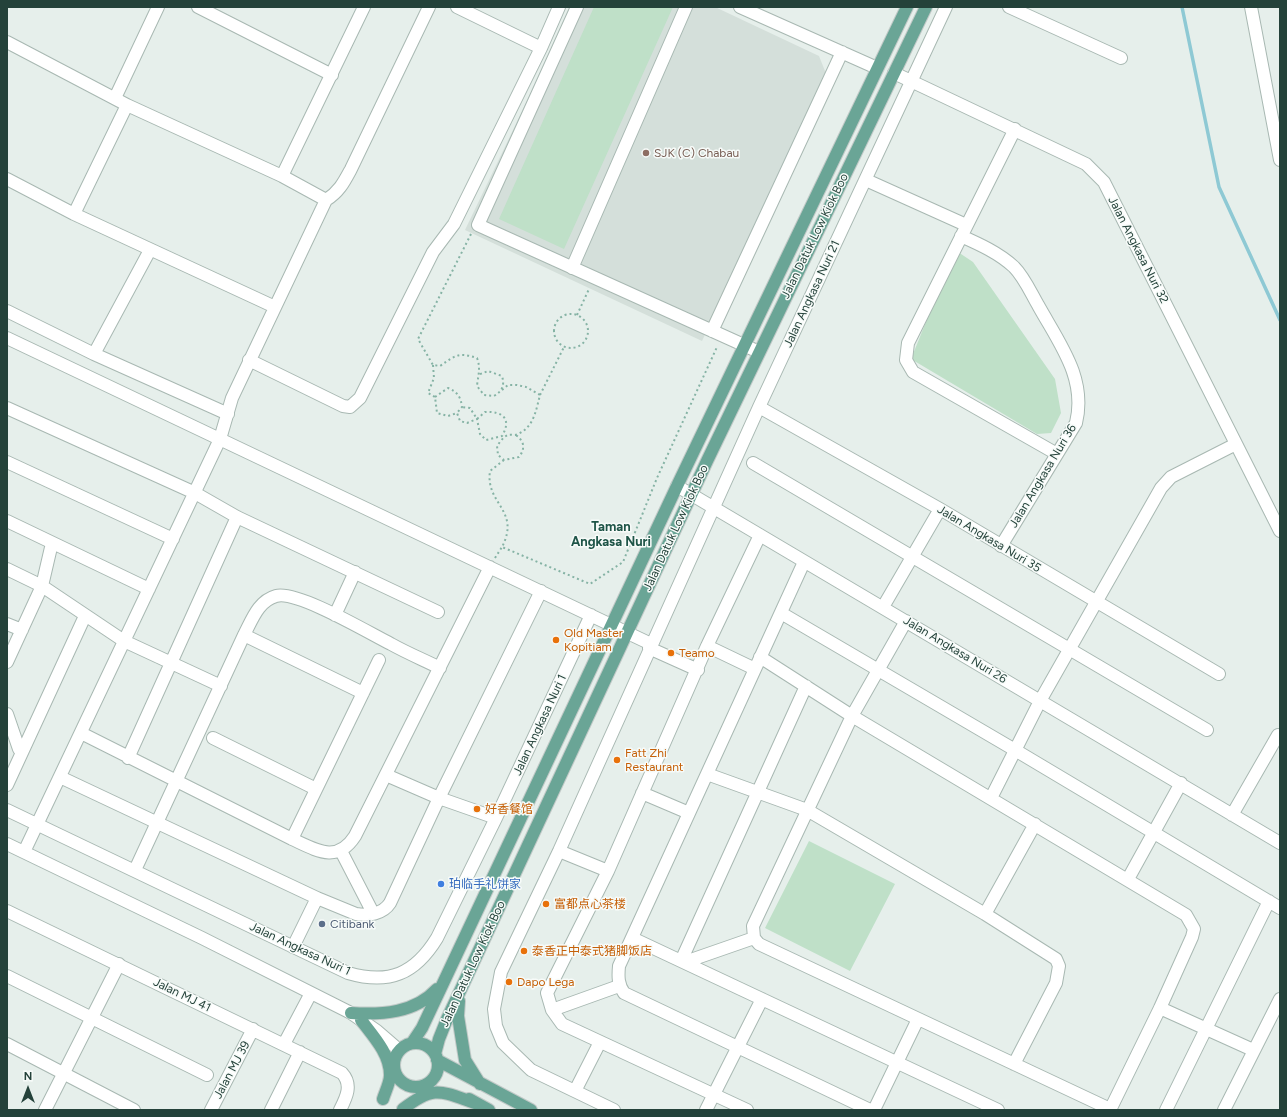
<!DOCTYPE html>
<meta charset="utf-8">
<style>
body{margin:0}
#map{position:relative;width:1287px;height:1117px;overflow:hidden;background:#e6efeb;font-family:Figtree,sans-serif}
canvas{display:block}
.frame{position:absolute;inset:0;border:8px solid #24423a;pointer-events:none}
.north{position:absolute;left:8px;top:1069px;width:40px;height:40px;-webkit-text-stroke:3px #f7fbf9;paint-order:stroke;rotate:0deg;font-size:11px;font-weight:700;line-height:16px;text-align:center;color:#24423a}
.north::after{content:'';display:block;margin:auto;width:14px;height:18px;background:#24423a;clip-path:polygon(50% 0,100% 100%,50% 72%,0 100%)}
</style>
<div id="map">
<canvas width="1287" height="1117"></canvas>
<div class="frame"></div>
<div class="north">N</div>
</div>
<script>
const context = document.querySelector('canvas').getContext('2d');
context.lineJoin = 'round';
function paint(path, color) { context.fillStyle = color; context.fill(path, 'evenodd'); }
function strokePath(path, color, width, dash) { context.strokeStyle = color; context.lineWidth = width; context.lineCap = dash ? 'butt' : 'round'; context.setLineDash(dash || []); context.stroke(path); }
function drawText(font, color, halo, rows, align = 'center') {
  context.font = font + ' Figtree,"Noto Sans SC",sans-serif'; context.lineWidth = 3; context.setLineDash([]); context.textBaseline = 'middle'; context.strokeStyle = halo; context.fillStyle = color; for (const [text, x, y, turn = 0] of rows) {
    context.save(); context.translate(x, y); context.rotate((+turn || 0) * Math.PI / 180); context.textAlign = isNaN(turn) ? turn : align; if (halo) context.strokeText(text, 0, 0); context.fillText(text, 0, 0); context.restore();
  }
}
paint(new Path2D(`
 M572,7H715L819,56L827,76L702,341L465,230Z`), '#d4dfda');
paint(new Path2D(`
 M594,7H673L564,249L499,219Z
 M955,250L973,262L1055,379L1061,413L1051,433L1037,434L911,359Z
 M809,841L895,884L850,971L765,928Z`), '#bfe0c8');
strokePath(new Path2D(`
 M1182,7L1219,187L1280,320`), '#8ec9d4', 3.5);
const minor = new Path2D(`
 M198,7L332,75
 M457,7L541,48
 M577,7L478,225L759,352
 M740,7L877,68
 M1009,7L1121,58
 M1251,7L1280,160
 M7,42L127,105L282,176L326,200
 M894,73L1086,164L1104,182L1280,531
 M115,98L158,7
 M1015,129L908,343L906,360L913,372L1057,454
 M282,176L364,7
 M7,179L74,214L275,307
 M866,180L966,225
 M74,214L127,105
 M961,236C979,244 999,253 1014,267C1024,277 1031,293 1038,305C1059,343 1087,378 1076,423L1001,546
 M572,268L686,7
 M7,311L94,354L228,414
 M712,331L842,52
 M7,338L651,644
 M94,354L150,250
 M249,360L343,406L350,407L360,398L433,252L454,224L541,48L559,7
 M759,407L940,509L1219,674
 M7,408L195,493L237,517L438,612
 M7,462L173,539
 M753,463L1207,730
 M677,486L1280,843
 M7,521L149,589
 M804,562L619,966C618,977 618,984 624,993L870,1110
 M7,569L42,586L124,641L221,686
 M883,607L940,509
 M781,613L1015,750L1280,908
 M335,615L355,572
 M906,621L852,716L753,926L754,938L759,944L1110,1109
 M7,624L22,630
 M244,635L363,693
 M707,646L755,669
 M649,648L698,670
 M760,657L852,716L1186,915L1194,929L1192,937L1160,1008L1110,1110
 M7,662L42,586L52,543
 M7,714L19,749
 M81,733L292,839C316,850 337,864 355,836L490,567
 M213,738L316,789
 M128,758L237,517
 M707,774L807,810L985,914L1056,959L1059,966L1056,983L1014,1064
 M386,775L439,798L496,818
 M60,777L317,898L356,914C368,916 383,914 390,903L439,798L541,591
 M7,785L85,616
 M642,793L689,813
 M991,798L1040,701L1161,488L1171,477L1236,444
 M7,810L348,973C389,985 415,974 437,938L496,818L591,615
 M1232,815L1278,735
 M292,839L379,660
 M7,844L202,938L351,1013L377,1031L399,1050
 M341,851L373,913
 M559,851L608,871
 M24,852L220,439L232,398L326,200C339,192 344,182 351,169L429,7
 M135,870L244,635C252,620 258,601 276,596C297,590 369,633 391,644C407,653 424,660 440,668
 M1128,879L1181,783
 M7,911L342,1073C353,1085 346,1098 340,1110
 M985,914L1035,824
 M632,938L998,1110
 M293,947L317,898
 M681,961L806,686
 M685,962L754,938
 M7,976L207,1075
 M1160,1008L1253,1050
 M552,1010L619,986
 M7,1044L134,1110
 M284,1044L311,993
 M575,1091L600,1042
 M45,1110L119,964
 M211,1110L253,1029
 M271,1110L300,1052
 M614,1110L531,1070L503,1043L496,1026L494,1009L501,972L559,851L759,407L946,7
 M706,1110L762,999
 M747,1110L562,1024L552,1010L547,993L608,871L707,646L760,535
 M874,1110L918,1019
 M1166,1110L1269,901
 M1224,1110L1280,999`);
const major = new Path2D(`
 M459,1001L458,1016L465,1060L480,1084
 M351,1013C382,1015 415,1013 437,989
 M361,1020C374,1037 390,1054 390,1075C390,1083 385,1092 383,1099
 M412,1043L422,1028L677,486L907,7
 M394 1065a22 22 0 1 1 44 0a22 22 0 1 1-44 0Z
 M435,1054L439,1039L447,1019L707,461L926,7
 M437,1060L531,1110
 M469,1099L489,1110
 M403,1109C434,1085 440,1091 475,1103`);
strokePath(minor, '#a8b8b2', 14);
strokePath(major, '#c2cac8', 14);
strokePath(new Path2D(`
 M471,234L418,339L433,365L440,366C456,355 458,352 477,358C481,368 478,376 477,386L484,395L494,396C502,391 505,386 502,376L488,371L478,375
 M554 331a17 17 0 1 1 34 0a17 17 0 1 1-34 0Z
 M577,315L589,289
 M433,365L434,378L428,393L435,397L437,413L448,416L457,413L460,421L467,423L477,419L480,434L486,440L502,436C512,419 503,411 485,412L477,419L470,408L462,407
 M502,390L508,385H517L526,387L540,395C536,410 534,427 518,434C515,436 511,434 508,435C503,437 500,442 497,446L498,455L504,460L519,457C525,449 525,442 516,435
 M540,395L564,347
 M435,397L448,388C458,392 461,398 462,407L457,413
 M504,460L490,471C485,504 521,510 502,547L590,584L623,562L657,478L717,347
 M495,558L502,547`), '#86b3a5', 2, [2, 3]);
strokePath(minor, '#fff', 12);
strokePath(major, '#6aa596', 12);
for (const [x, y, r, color] of [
 [646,153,4,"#8d6e63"],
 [556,640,4,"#e8710a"],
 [671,653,4,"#e8710a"],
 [617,760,4,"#e8710a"],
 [477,809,4,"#e8710a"],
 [441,884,4,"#3f7fe0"],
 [546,904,4,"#e8710a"],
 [322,924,4,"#5c6f8a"],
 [524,951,4,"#e8710a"],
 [509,982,4,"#e8710a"]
]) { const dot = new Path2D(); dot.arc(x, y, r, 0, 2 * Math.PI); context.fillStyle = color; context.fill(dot); strokePath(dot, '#f7fbf9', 1.5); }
drawText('12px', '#785e54', '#f7fbf9', [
 ["SJK (C) Chabau",654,153]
], 'left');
drawText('12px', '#24423a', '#f7fbf9', [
 ["Jalan Datuk Low Kiok Boo",815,236,-64],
 ["Jalan Angkasa Nuri 32",1138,250,63],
 ["Jalan Angkasa Nuri 21",812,294,-65],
 ["Jalan Angkasa Nuri 36",1043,476,-59],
 ["Jalan Datuk Low Kiok Boo",676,528,-65],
 ["Jalan Angkasa Nuri 35",989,539,31],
 ["Jalan Angkasa Nuri 26",955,650,31],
 ["Jalan Angkasa Nuri 1",540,725,-65],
 ["Jalan Angkasa Nuri 1",300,949,25],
 ["Jalan Datuk Low Kiok Boo",473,964,-65],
 ["Jalan MJ 41",182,995,26],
 ["Jalan MJ 39",232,1070,-62]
]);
drawText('12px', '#c56008', '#f7fbf9', [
 ["Old Master",564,633],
 ["Kopitiam",564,647],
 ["Teamo",679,653],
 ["Fatt Zhi",625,753],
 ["Restaurant",625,767],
 ["好香餐馆",485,809],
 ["富都点心茶楼",554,904],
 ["泰香正中泰式猪脚饭店",532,951],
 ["Dapo Lega",517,982]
], 'left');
drawText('12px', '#366cbe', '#f7fbf9', [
 ["珀临手礼饼家",449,884]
], 'left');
drawText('12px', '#4e5e75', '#f7fbf9', [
 ["Citibank",330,924]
], 'left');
drawText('bold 13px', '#1f5548', '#f7fbf9', [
 ["Taman",611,527],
 ["Angkasa Nuri",611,542]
]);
</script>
